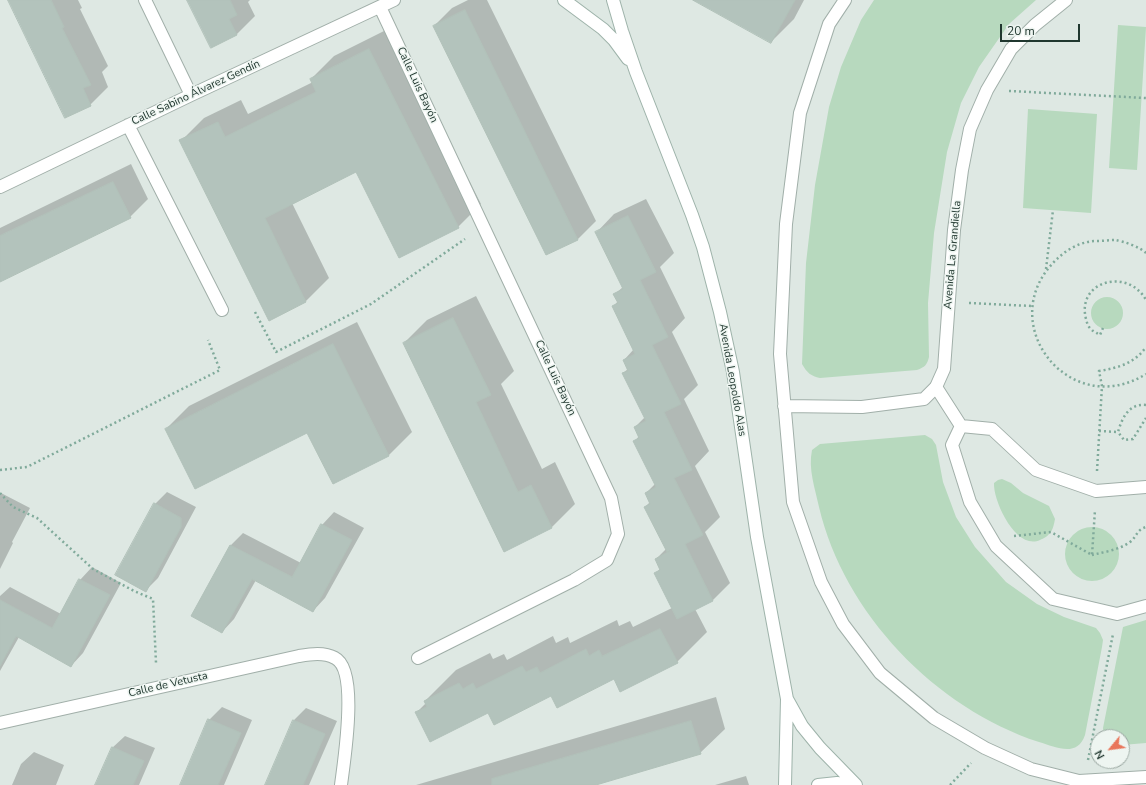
<!DOCTYPE html>
<meta charset="utf-8">
<style>
body{margin:0}
#map{position:relative;width:1146px;height:785px;overflow:hidden;background:#dee8e3;font-family:"Nunito Sans",sans-serif}
canvas{display:block}
.north{position:absolute;left:1090px;top:729px;width:40px;height:40px;box-sizing:border-box;background:#eef5f1;border:1px solid #9ca9a3;border-radius:50%;rotate:241deg;font-size:11px;font-weight:700;line-height:16px;text-align:center;color:#20372f}
.north::after{content:'';display:block;margin:auto;width:14px;height:18px;background:#e9765b;clip-path:polygon(50% 0,100% 100%,50% 72%,0 100%)}
.scale{position:absolute;left:1000px;top:24px;width:80px;height:18px;box-sizing:border-box;border:2px solid #20372f;border-top:0;padding-left:5px;font-size:12px;line-height:14px;white-space:nowrap;color:#20372f;-webkit-text-stroke:3px #eef5f1;paint-order:stroke}
</style>
<div id="map">
<canvas width="1146" height="785"></canvas>
<div class="north">N</div>
<div class="scale">20 m</div>
</div>
<script>
const context = document.querySelector('canvas').getContext('2d');
context.lineJoin = 'round';
function paint(path, color) { context.fillStyle = color; context.fill(path, 'evenodd'); }
function strokePath(path, color, width, dash) { context.strokeStyle = color; context.lineWidth = width; context.lineCap = dash ? 'butt' : 'round'; context.setLineDash(dash || []); context.stroke(path); }
function drawText(font, color, halo, rows, align = 'center') {
  context.font = font + ' "Nunito Sans",sans-serif'; context.lineWidth = 3; context.setLineDash([]); context.textBaseline = 'middle'; context.strokeStyle = halo; context.fillStyle = color; for (const [text, x, y, turn = 0] of rows) {
    context.save(); context.translate(x, y); context.rotate((+turn || 0) * Math.PI / 180); context.textAlign = isNaN(turn) ? turn : align; if (halo) context.strokeText(text, 0, 0); context.fillText(text, 0, 0); context.restore();
  }
}
paint(new Path2D(`
 M874,0H1036L1009,24L979,67L961,103L947,152L934,233L928,303L929,357C927,365 925,367 917,370L820,378C811,376 807,373 802,364L806,263L815,185L829,107L841,67L861,20Z
 M1118,25L1146,27L1137,170L1109,168Z
 M1028,109L1097,114L1091,213L1023,208Z
 M1091 313a16 16 0 1 1 32 0a16 16 0 1 1-32 0Z
 M925,435L932,439L936,445L943,482L956,517L975,547L1006,582L1037,604L1064,617L1096,628L1100,633L1103,640L1102,647L1085,735C1077,758 1056,747 1039,742C935,708 844,613 819,507C815,488 808,469 812,450L820,444Z
 M1002,479L1011,483L1023,493L1049,506L1055,519C1054,524 1053,530 1050,533C1047,537 1044,538 1040,540C1016,551 993,501 994,483L998,480Z
 M1065 554a27 27 0 1 1 54 0a27 27 0 1 1-54 0Z
 M1146,620V743L1122,745V737H1104L1103,728L1123,627Z`), '#b7d9be');
paint(new Path2D(`
 M9,0H78L82,8L80,9L108,66L102,72L108,87L90,105Z
 M188,0H250L248,2L255,16L237,34L211,47Z
 M468,0H487L596,221L578,239L547,254L434,26L452,8Z
 M695,0H804L794,19L771,42Z
 M392,27L481,204L458,227L357,171L292,203L329,278L306,301L269,320L181,141L204,118L241,100L248,114L313,82L311,79L334,56Z
 M131,164L148,199L130,217L0,281V228Z
 M646,199L674,253L660,267L685,318L672,332L698,385L684,399L709,451L695,466L720,517L705,532L730,583L712,601L695,609L707,632L677,662L488,711L417,712L426,703L425,701L456,670L490,653L493,659L504,654L507,660L553,636L556,643L568,637L570,643L617,620L619,626L630,621L633,627L672,608L656,573L660,569L656,559L666,549L645,507L650,502L646,493L655,484L635,441L639,436L635,427L645,417L623,373L628,369L624,360L634,349L613,307L618,301L615,294L623,287L596,233L614,214Z
 M476,296L514,371L501,384L542,469L555,462L575,504L552,527L504,551L404,343L427,320Z
 M357,322L412,432L389,455L333,483L307,431L166,429L189,406Z
 M167,492L196,507L158,578L146,590L155,504Z
 M1,493L30,508L12,542L13,543L0,569V494Z
 M334,512L364,528L325,598L313,611L256,580L234,619L222,632L192,616L231,545L243,533L301,563L322,525Z
 M92,567L121,583L83,653L71,666L19,637L0,671V596L10,587L61,614L80,580Z
 M716,697L725,729L700,753L591,785H416Z
 M222,707L252,720L224,785H181L209,720Z
 M306,708L337,721L309,785H266L294,720Z
 M125,736L155,748L139,785H96L112,748Z
 M34,752L64,765L56,785H12L21,764Z
 M746,776L749,785H715Z`), '#0003');
const building = new Path2D(`
 M8,0H51L64,27L62,28L91,85L83,88L91,106L65,118Z
 M187,0H230L237,15L229,19L237,35L211,48Z
 M693,0H795L771,43Z
 M465,10L578,240L546,255L433,26Z
 M369,49L459,228L399,258L356,172L265,218L306,302L269,321L179,140L218,122L225,137L316,92L310,79Z
 M113,182L131,218L0,282V236Z
 M628,216L656,272L640,280L668,337L652,345L681,404L664,412L692,470L674,478L703,535L685,544L713,601L677,619L654,573L660,570L655,559L670,551L667,552L644,507L650,504L645,493L656,487L633,441L639,438L634,427L646,421L622,373L628,371L623,360L635,354L612,306L618,303L613,294L623,289L595,232Z
 M453,318L491,395L476,402L518,492L531,485L552,528L504,552L403,343Z
 M333,344L389,456L333,484L307,433L195,489L165,429Z
 M154,503L181,518V527L146,592L115,575Z
 M321,524L352,540L313,612L252,579L222,633L191,616L230,545L292,577Z
 M79,579L110,595L71,667L16,636L0,666V600L52,628Z
 M660,629L678,663L620,692L614,679L557,708L551,696L494,725L488,713L430,742L415,712L427,707L424,701L459,683L463,689L473,683L476,689L522,666L526,672L537,667L540,673L586,649L589,656L599,650L602,656Z
 M208,719L241,733L222,776L218,785H180Z
 M293,720L325,734L308,774L303,785H265Z
 M691,721L701,754L596,785H492V779Z
 M112,747L144,761L133,785H95Z`);
paint(building, '#b3c3bc');
strokePath(building, '#b1c1b9', 1);
const pedestrian = new Path2D(`
 M936,387L961,426
 M1146,487L1096,491L1036,470L992,429L961,426L952,445L970,502L996,546L1053,599L1117,614L1146,606`);
const minor = new Path2D(`
 M145,0L191,95
 M845,0L829,24L800,113L786,224L780,354L793,502L821,582L843,624L880,673L934,718L985,748L1031,769L1079,781L1146,777
 M380,7L611,498L618,534L607,560L574,580L418,658
 M128,125L222,310
 M0,187L191,95L394,0
 M784,406L862,407L924,399L936,387L944,369L954,230L962,170L970,129L987,90L1011,49L1035,25L1066,0
 M0,723L299,656C311,654 324,652 335,658C359,670 344,761 341,785`);
const secondary = new Path2D(`
 M564,0L603,29L614,40L628,59
 M613,0L622,31L636,72L692,215L703,247L720,312L733,372L757,537L787,699L785,785
 M787,699L802,726L820,748L856,785
 M818,785L837,783L848,785`);
strokePath(pedestrian, '#a1afa9', 14);
strokePath(minor, '#a1afa9', 14);
strokePath(secondary, '#9eb3aa', 14);
strokePath(new Path2D(`
 M1009,91L1146,98
 M1146,253C1140,247 1123,241 1115,240C1109,240 1103,241 1097,241C1082,241 1067,249 1057,259C991,321 1069,422 1146,374
 M1046,269L1053,210
 M969,303L1032,306
 M255,312L276,352L371,304L465,239
 M1103,328L1100,335C1097,333 1094,332 1092,330C1088,327 1087,323 1086,319C1076,281 1128,267 1146,300
 M1146,405C1129,403 1122,418 1118,432L1124,440L1133,439L1146,418
 M1099,431L1118,432
 M0,470L27,467L220,370L208,340
 M1097,471L1102,386L1099,371C1118,368 1135,363 1146,347
 M0,493L13,507L37,518L93,569L134,591L153,599L156,663
 M1014,536L1051,532L1092,555L1095,510
 M1092,555C1104,552 1119,550 1130,542C1137,537 1136,530 1146,527
 M1088,760L1113,634
 M950,785L971,763`), '#80aa9b', 2.5, [2, 3]);
strokePath(pedestrian, '#fff', 12);
strokePath(minor, '#fff', 12);
strokePath(secondary, '#fff', 12);
drawText('11px', '#20372f', '#eef5f1', [
 ["Calle Luis Bayón",417,85,65],
 ["Calle Sabino Álvarez Gendín",196,93,-25],
 ["Avenida La Grandiella",953,255,-85],
 ["Calle Luis Bayón",555,378,65],
 ["Avenida Leopoldo Alas",732,380,80],
 ["Calle de Vetusta",168,685,-13]
]);
</script>
